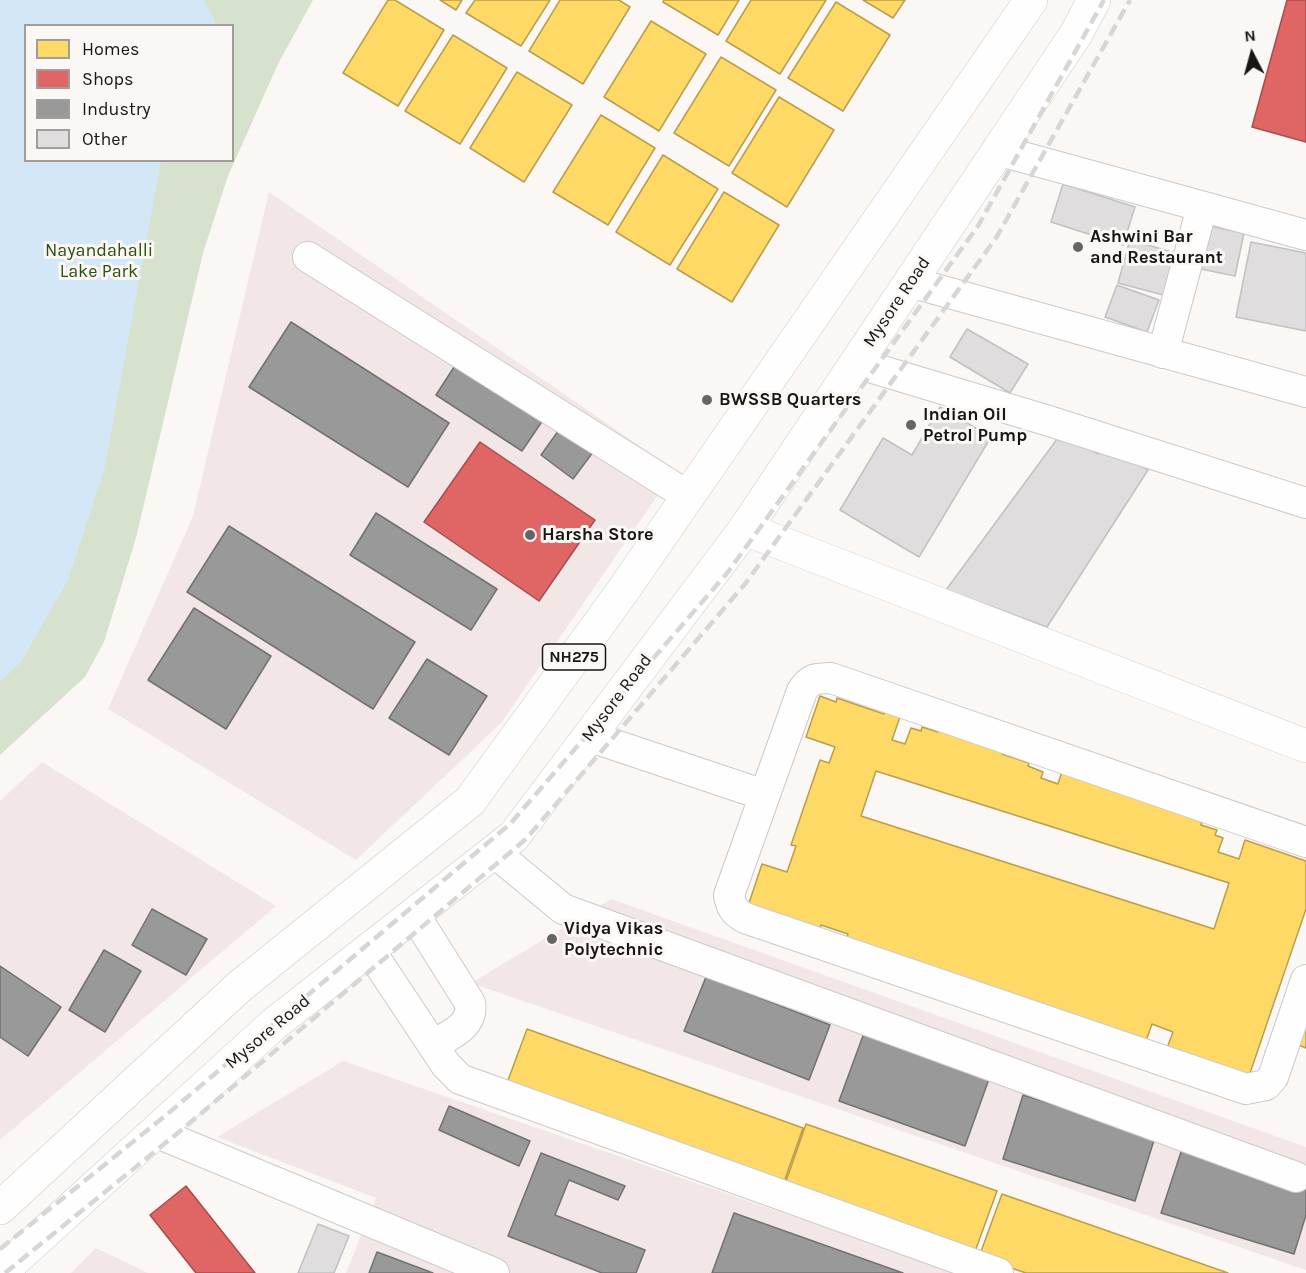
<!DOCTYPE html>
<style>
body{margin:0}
#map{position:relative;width:1306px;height:1273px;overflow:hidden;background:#faf7f5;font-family:Karla,sans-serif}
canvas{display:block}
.legend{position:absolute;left:24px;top:24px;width:210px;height:138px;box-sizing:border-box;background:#fbf7f4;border:2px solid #a09d9b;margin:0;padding:8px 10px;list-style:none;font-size:18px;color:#171615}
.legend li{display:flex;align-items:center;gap:12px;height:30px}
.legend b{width:30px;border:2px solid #a09d9b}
.north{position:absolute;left:1222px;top:24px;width:60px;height:60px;-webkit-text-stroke:4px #fbf7f4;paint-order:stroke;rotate:354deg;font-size:16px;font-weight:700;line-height:24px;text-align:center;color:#171615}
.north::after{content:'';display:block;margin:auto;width:21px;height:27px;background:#171615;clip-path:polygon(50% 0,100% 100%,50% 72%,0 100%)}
</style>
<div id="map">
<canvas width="1306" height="1273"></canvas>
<ul class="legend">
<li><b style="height:16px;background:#ffd966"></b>Homes</li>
<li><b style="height:16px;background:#e06666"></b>Shops</li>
<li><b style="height:16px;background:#999"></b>Industry</li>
<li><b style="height:16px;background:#dfdddd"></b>Other</li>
</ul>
<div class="north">N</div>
</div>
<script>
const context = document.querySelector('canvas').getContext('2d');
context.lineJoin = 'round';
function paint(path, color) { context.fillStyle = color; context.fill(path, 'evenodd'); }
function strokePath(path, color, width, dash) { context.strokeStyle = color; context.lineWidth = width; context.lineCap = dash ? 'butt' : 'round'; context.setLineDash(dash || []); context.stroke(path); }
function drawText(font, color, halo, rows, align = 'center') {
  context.font = font + ' Karla,sans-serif'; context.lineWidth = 6; context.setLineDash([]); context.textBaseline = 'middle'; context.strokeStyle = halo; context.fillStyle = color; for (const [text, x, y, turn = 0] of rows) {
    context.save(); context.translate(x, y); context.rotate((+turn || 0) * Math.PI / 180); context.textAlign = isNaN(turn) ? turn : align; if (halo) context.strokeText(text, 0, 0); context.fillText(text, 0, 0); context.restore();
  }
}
paint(new Path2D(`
 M269,192L675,470L501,723L356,860L108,709L193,516Z
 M42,762L276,906L0,1140V801Z
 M611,899L1306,1147V1270L471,983Z
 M343,1061L957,1273H346L376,1198L217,1137Z
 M96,1248L148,1273H71Z`), '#f3e6e7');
paint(new Path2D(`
 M0,0H313L278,64L228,176L203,253L136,538L104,642L85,677L0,755ZM26,26H232V160H26Z`), '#d7e2ce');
paint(new Path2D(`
 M0,0H204L215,20V26H26V160L161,161L104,471L68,580L21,662L0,682Z`), '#d4e7f6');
const homes = new Path2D(`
 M388,0H395L444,30L398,106L343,73Z
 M440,0H462L456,10Z
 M475,0H550L521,46L466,13Z
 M560,0H619L630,7L583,84L529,51Z
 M664,0H739L718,35L663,2Z
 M751,0H826L780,74L726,41Z
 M863,0H905L893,18Z
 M836,2L890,35L843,111L788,78Z
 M651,21L706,54L659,131L604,97Z
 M453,35L507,68L460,144L405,111Z
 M721,57L776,90L729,166L674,133Z
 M517,72L572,105L524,182L470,148Z
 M779,97L834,130L787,207L732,173Z
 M601,115L655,148L608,225L553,192Z
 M663,155L718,189L670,265L616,232Z
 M724,192L779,225L732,302L677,269Z
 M820,696L836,702L837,698L884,714L886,709L901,714L892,740L905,744L911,728L921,731L922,727L938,732L940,728L1004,749L1002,754L1029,763L1028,766L1043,772L1041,778L1058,784L1064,765L1203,818L1201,825L1217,830L1215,835L1223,838L1218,852L1239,859L1245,840L1306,861V909L1249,1076L1167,1048L1173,1032L1152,1024L1146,1041L846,940L848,934L821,925L819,930L748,906L762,864L787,872L796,846L791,845L820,760L829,763L835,747L806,737ZM876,771L1229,883L1214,929L861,816Z
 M1306,1004V1048L1291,1042Z
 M527,1029L803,1128L784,1182L507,1083Z
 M806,1124L997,1191L973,1257L783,1190Z
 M1002,1194L1228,1273H1026L979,1257Z`);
paint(homes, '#ffd966');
strokePath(homes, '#b99e4e', 1.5);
const shops = new Path2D(`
 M1287,0H1306V142L1252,127Z
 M480,442L595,520L539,601L424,522Z
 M186,1186L255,1273H196L150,1215Z`);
paint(shops, '#e06666');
strokePath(shops, '#a44e4e', 1.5);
const industry = new Path2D(`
 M291,322L449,423L408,487L249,387Z
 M456,364L543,420L522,451L436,395Z
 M564,423L596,448L573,479L541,455Z
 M376,513L497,589L471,630L350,555Z
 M229,526L415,642L373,709L187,592Z
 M194,608L271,656L226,729L148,680Z
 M427,659L487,696L449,755L389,718Z
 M152,909L207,939L186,975L132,945Z
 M104,950L141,971L105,1032L69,1010Z
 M0,966L61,1007L28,1056L0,1037Z
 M706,977L830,1025L809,1080L684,1031Z
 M864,1033L989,1079L965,1146L839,1101Z
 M1023,1095L1155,1137L1135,1201L1003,1159Z
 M449,1106L530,1141L519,1166L439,1130Z
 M1182,1149L1306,1187V1215L1294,1254L1161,1213Z
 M541,1153L625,1186L618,1200L569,1180L555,1215L645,1250L636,1273H602L508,1236Z
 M734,1213L903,1273H712Z
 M377,1252L433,1273H369Z`);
paint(industry, '#999');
strokePath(industry, '#727271', 1.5);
const building = new Path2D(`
 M1063,184L1135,207L1123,245L1051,222Z
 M1204,225L1244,233L1235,276L1196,268Z
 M1130,240L1179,254L1167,296L1118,283Z
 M1251,242L1306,253V331L1236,317Z
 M1117,285L1159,300L1147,332L1105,317Z
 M967,329L1028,364L1010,393L950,357Z
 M940,407L991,437L919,557L840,510L883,438L912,455Z
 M1063,431L1098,454L1105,443L1148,470L1047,627L946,590Z
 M318,1224L349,1236L334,1273H298Z`);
paint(building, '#dfdddd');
strokePath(building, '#c2c1c1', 1.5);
const street = new Path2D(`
 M997,150L1306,235
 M308,257L688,496
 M910,282L1306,392
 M1163,353L1202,207
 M856,363L1049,421L1306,503
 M588,736L764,795
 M1306,842L831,678C817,678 810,678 802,691L729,895C731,907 734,912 745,918L1246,1089L1266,1085L1273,1077L1306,980
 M494,852L563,909L1296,1177
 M414,914L470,1003C474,1026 450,1035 433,1045
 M369,949L446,1065L460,1079L998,1273
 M155,1132L494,1273`);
const secondary = new Path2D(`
 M745,529L1306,746`);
const highway = new Path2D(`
 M0,1208L240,986L470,801L622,592L1031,0
 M0,1273L274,1024L514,836L745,529L1076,34L1094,0`);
strokePath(street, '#cccac8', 32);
strokePath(secondary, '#cccac8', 34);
strokePath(highway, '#cccac8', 34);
strokePath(street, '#fefefe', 30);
strokePath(secondary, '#fefefe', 33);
strokePath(highway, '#fefefe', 33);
strokePath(new Path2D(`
 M0,1249L165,1116L510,824L728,572L978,226L1104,0
 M5,1273L179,1132L526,839L745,584L996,238L1130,0`), '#d6d6d6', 4.5, [12, 6]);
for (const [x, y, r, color] of [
 [1078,247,6,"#666563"],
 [707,400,6,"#666563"],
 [911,425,6,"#666563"],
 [530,535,6,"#666563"],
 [552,939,6,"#666563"]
]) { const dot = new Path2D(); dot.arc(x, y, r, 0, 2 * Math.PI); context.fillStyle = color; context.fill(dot); strokePath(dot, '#fbf7f4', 2); }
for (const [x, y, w] of [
 [574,657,63]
]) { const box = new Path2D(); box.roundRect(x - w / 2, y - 13, w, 26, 4.5); context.fillStyle = '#fbf7f4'; context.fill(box); strokePath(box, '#171615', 1.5); }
drawText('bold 16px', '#171615', null, [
 ["NH275",574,657]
]);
drawText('bold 18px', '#171615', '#fbf7f4', [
 ["Ashwini Bar",1090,237],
 ["and Restaurant",1090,258],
 ["BWSSB Quarters",719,400],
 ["Indian Oil",923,415],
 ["Petrol Pump",923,436],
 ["Harsha Store",542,535],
 ["Vidya Vikas",564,929],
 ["Polytechnic",564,950]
], 'left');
drawText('18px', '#2a500f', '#fbf7f4', [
 ["Nayandahalli",99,251],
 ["Lake Park",99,272]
]);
drawText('18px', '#171615', '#fbf7f4', [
 ["Mysore Road",897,302,-56],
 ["Mysore Road",617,698,-53],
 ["Mysore Road",268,1032,-40]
]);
</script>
